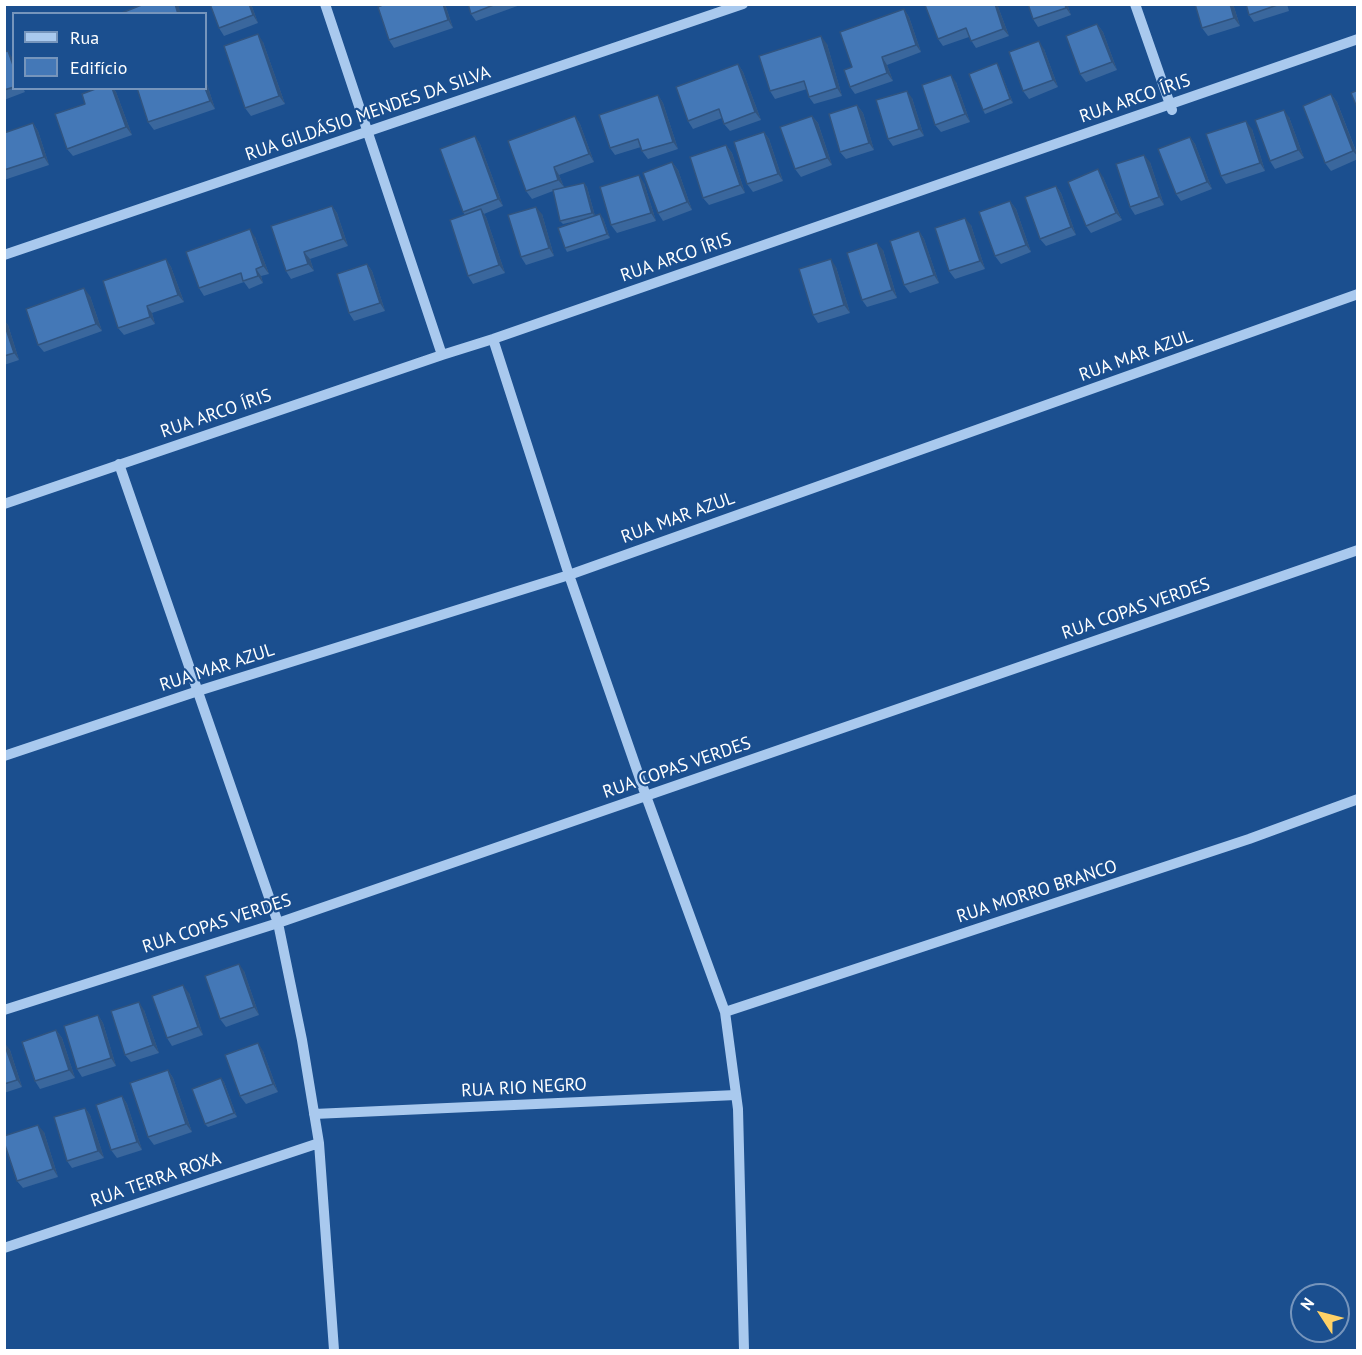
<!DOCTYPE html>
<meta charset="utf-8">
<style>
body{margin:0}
#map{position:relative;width:1362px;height:1355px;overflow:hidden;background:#1b4f8f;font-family:"PT Sans",sans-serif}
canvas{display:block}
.frame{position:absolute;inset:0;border:6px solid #fff;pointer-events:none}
.legend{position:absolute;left:12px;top:12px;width:195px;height:78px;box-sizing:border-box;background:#1b4f8f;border:2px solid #7695bc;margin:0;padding:8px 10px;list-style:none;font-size:18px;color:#fff}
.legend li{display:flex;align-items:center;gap:12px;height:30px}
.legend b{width:30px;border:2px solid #7695bc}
.north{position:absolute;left:1290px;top:1283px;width:60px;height:60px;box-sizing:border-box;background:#1b4f8f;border:2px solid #7695bc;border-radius:50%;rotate:306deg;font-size:16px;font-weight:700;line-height:24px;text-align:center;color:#fff}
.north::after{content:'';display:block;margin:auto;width:21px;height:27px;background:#ffd166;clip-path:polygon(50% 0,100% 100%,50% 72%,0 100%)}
</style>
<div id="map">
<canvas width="1362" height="1355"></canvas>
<div class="frame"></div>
<ul class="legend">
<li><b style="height:8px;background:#a9c9ee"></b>Rua</li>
<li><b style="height:16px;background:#4478b7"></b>Edifício</li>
</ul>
<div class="north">N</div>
</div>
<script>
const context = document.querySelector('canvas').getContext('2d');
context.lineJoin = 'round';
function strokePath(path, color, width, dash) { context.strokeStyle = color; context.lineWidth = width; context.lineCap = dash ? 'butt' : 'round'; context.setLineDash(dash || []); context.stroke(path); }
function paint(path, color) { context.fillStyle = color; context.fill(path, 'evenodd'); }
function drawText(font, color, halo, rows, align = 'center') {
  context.font = font + ' "PT Sans",sans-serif'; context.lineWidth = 4.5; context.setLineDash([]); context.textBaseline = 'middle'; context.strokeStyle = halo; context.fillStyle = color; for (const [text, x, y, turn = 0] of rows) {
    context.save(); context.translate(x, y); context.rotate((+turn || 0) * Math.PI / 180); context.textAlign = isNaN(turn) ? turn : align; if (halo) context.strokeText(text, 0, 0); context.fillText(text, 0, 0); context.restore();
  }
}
strokePath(new Path2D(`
 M325,4L442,355
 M1135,4L1172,110
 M4,255L743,4
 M493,339L569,575L646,796L725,1012L738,1109L744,1350
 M119,464L278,923L302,1040L319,1143L334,1350
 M4,504L442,355L493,339L1358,39
 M4,756L198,691L569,575L1358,294
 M4,1010L278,923L1358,550
 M725,1012L1249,839L1358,799
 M314,1114L736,1095
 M4,1248L319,1143`), '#a9c9ee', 10);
paint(new Path2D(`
 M251,4L258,23L224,36L219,28Z
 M385,4H445L453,28L394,48L389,40Z
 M468,4H523L476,21L471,14Z
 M997,4L1009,36L976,48L969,37L943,46L938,39L925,5Z
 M1028,4H1067L1071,15L1038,27L1033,19Z
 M1195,4H1233L1240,26L1208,36L1202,28Z
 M1246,4H1287L1289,11L1254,22L1249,15Z
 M904,9L909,17L921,52L887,65L893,81L855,94L850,87L852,67Z
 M1097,24L1103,32L1117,70L1086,82L1080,74Z
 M263,42L285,104L251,116L245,108Z
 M827,44L842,96L814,104L809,97L807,89L775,99L770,91Z
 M1044,49L1058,87L1029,99L1023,91Z
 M4,52L13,59L14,60V88H23L25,92L4,100Z
 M738,64L743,72L761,120L730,131L724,124L722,118L693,129L688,121Z
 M999,67L1013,103L985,114L983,110Z
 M206,81L215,109L154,130L148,122L206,88Z
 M956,82L970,122L941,132L935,125Z
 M98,88H113L116,92L132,135L73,156L67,149Z
 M1331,94L1337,102L1358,156V159L1331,171L1325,163Z
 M658,95L663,103L678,149L648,159L642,151L641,147L615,155L610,148Z
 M912,98L924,136L893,146L888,139Z
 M857,105L863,113L874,150L846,159L840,152Z
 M575,116L580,124L594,162L559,175L564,187L558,189L584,183L587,187L595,216L603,218L610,238L567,252L565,248L593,217L563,224L560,221L553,191L532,199L526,191Z
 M812,116L818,123L832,165L801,177L795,169Z
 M1289,117L1304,158L1275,169L1270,161Z
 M33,123L38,131L49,165L4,180V133Z
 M1252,129L1265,171L1226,184L1221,176Z
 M764,132L769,139L783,181L753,192L747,184Z
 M475,136L480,144L503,206L484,214L486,217L505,273L473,284L468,276L465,215L463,212Z
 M1190,137L1195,144L1212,189L1181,201L1176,194Z
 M726,145L732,153L745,193L709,205L703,198Z
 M672,162L678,170L692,210L663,221L658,213Z
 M1150,162L1164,205L1135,215L1130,207Z
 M1103,177L1122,220L1091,233L1086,226Z
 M644,183L656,221L617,233L611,225Z
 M1056,186L1061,193L1076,235L1046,246L1040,239Z
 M1010,201L1016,209L1031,252L1001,264L995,256Z
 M332,206L337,213L348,246L310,259L314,271L291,279L286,271Z
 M542,214L554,256L526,265L521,257Z
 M971,225L985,269L955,279L949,271Z
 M919,231L924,239L939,283L910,293L904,285Z
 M255,237L269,274L261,276L263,283L249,289L244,282L204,296L199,288Z
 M883,250L897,298L867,307L862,300Z
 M166,259L171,267L184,302L152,313L155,324L124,335L118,328Z
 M367,264L372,271L385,311L354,321L349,313Z
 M836,267L850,313L818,323L813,315Z
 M90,296L102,331L44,352L38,345Z
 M4,320L8,325L19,360L4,365Z
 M244,971L259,1015L226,1027L220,1019Z
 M189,993L203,1035L172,1046L167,1038Z
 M144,1010L159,1053L131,1062L125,1055Z
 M98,1015L103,1023L116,1066L82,1077L77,1069Z
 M56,1030L62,1038L75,1078L40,1089L35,1081Z
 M4,1043L10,1050L22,1087L4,1093Z
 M263,1051L278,1092L246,1104L240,1096Z
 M168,1070L173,1078L192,1132L154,1145L148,1137Z
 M221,1078L224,1082L237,1117L208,1127L205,1124Z
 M122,1096L127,1104L142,1150L117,1158L111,1150Z
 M85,1108L90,1115L104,1158L72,1168L67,1161Z
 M44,1132L58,1177L23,1188L17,1181Z`), '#3a679d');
paint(new Path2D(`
 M175,4H178L181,14H178Z
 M249,4H251L258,23L253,15Z
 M443,4H445L453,28L448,20Z
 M995,4H997L1009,36L1003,29Z
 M1065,4H1067L1071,15L1066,8Z
 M1230,4H1233L1240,26L1234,18Z
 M904,9L909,17L921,52L916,45Z
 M1097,24L1103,32L1117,70L1112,62Z
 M258,34L263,42L285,104L279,96Z
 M821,36L827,44L842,96L837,88Z
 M1039,41L1044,49L1058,87L1053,80Z
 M8,51L13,59L14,68Z
 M882,57L887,65L893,81L887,73Z
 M997,63L999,67L1013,103L1010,99Z
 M738,64L743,72L761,120L755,112Z
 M951,75L956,82L970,122L965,114Z
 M206,81L215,109L210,101L206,88Z
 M112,88H113L116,92L132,135L126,127Z
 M907,91L912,98L924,136L919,129Z
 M1331,94L1337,102L1358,157L1353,151Z
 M658,95L663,103L678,149L673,142Z
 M857,105L863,113L874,150L869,143Z
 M1284,110L1289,117L1304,158L1298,150Z
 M575,116L580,124L594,162L589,154Z
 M812,116L818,123L832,165L827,158Z
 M1246,121L1252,129L1265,171L1260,163Z
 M33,123L38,131L49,165L44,157Z
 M764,132L769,139L783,181L778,174Z
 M475,136L480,144L503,206L498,199Z
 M1190,137L1195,144L1212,189L1207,182Z
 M726,145L732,153L745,193L740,185Z
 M1144,155L1150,162L1164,205L1159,197Z
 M672,162L678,170L692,210L687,202Z
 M554,167L559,175L564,187L558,180Z
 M1098,169L1103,177L1122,220L1116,213Z
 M639,175L644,183L656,221L651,213Z
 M584,183L587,187L595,216L592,213Z
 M1056,186L1061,193L1076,235L1071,227Z
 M1010,201L1016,209L1031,252L1026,245Z
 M332,206L337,213L348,246L343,239Z
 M536,207L542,214L554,256L549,248Z
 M481,209L486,217L505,273L499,265Z
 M600,214L603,218L610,238L607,234Z
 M965,218L971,225L985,269L980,261Z
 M250,229L255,237L269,274L263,266Z
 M919,231L924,239L939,283L934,275Z
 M877,243L883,250L897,298L892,290Z
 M304,252L310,259L314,271L308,264Z
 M166,259L171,267L184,302L178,295Z
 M831,259L836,267L850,313L844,305Z
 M367,264L372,271L385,311L380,303Z
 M256,269L261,276L263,283L258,276Z
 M84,288L90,296L102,331L96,324Z
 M147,306L152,313L155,324L150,317Z
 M4,320L8,325L19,360L14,353L4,323Z
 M239,964L244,971L259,1015L254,1007Z
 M183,985L189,993L203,1035L198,1027Z
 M139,1002L144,1010L159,1053L153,1045Z
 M98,1015L103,1023L116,1066L111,1058Z
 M56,1030L62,1038L75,1078L69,1070Z
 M5,1043L10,1050L22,1087L17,1080Z
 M258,1043L263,1051L278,1092L273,1084Z
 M168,1070L173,1078L192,1132L186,1124Z
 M221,1078L224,1082L237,1117L234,1113Z
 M122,1096L127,1104L142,1150L137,1142Z
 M85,1108L90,1115L104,1158L98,1151Z
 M38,1125L44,1132L58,1177L53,1169Z`), '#305480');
const building = new Path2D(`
 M144,4H175L178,14H119Z
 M210,4H249L253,15L219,28Z
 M385,4H443L448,20L389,40L378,7Z
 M468,4H496L471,14Z
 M995,4L1003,29L971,41L966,28L938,39L925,5Z
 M1028,4H1065L1066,8L1033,19Z
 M1195,4H1230L1234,18L1202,28Z
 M1246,4H1280L1249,15Z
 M904,9L916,45L882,57L887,73L850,87L844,70L852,67L840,32Z
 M1097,24L1112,62L1080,74L1066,36Z
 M258,34L279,96L245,108L224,46Z
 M821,36L837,88L809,97L804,81L770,91L759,56Z
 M1039,41L1053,80L1023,91L1009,52Z
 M8,51L14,68V87L4,90V52Z
 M997,63L1010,99L983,110L969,74Z
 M738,64L755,112L724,124L719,109L688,121L676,87Z
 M951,75L965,114L935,125L922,85Z
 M98,88H112L126,127L67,149L55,114L85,104L82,94Z
 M137,88H205L210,101L148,122Z
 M1358,90V110L1351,93Z
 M907,91L919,129L888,139L876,100Z
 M1331,94L1353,151L1325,163L1303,106Z
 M658,95L673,142L642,151L638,139L610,148L599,115Z
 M857,105L869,143L840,152L829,114Z
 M1284,110L1298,150L1270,161L1255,120Z
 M575,116L589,154L554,167L558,180L526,191L508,141Z
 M812,116L827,158L795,169L780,127Z
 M1246,121L1260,163L1221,176L1206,134Z
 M33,123L44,157L4,170V133Z
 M764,132L778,174L747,184L734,142Z
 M475,136L498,199L463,212L440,149Z
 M1190,137L1207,182L1176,194L1158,149Z
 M726,145L740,185L703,198L690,157Z
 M1144,155L1159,197L1130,207L1116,164Z
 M672,162L687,202L658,213L643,173Z
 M1098,169L1116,213L1086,226L1068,182Z
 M639,175L651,213L611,225L600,187Z
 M584,183L592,213L560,221L553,190Z
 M1056,186L1071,227L1040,239L1025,197Z
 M1010,201L1026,245L995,256L979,212Z
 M332,206L343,239L304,252L308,264L286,271L271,226Z
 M536,207L549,248L521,257L508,215Z
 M481,209L499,265L468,276L450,220Z
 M600,214L607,234L565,248L558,228Z
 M965,218L980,261L949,271L935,228Z
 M250,229L263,266L256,269L258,276L243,281L241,273L199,288L186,252Z
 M919,231L934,275L904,285L890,241Z
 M877,243L892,290L862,300L847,253Z
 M166,259L178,295L147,306L150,317L118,328L103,281Z
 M831,259L844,305L813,315L799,269Z
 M367,264L380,303L349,313L337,274Z
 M84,288L96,324L38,345L26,309Z
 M4,323L14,353L4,356Z
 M239,964L254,1007L220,1019L205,976Z
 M183,985L198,1027L167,1038L152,996Z
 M139,1002L153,1045L125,1055L111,1011Z
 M98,1015L111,1058L77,1069L64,1026Z
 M56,1030L69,1070L35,1081L22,1042Z
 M4,1043L17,1080L4,1084Z
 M258,1043L273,1084L240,1096L225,1055Z
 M168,1070L186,1124L148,1137L130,1083Z
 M221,1078L234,1113L205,1124L192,1089Z
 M122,1096L137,1142L111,1150L96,1105Z
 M85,1108L98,1151L67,1161L54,1117Z
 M38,1125L53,1169L17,1181L4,1142V1136Z`);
paint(building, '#4478b7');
strokePath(building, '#305480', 1.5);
drawText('18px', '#fff', '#1b4f8f', [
 ["RUA ARCO ÍRIS",1135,99,-19],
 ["RUA GILDÁSIO MENDES DA SILVA",368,114,-19],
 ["RUA ARCO ÍRIS",676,258,-19],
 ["RUA MAR AZUL",1136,356,-20],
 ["RUA ARCO ÍRIS",216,414,-19],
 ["RUA MAR AZUL",678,518,-20],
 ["RUA COPAS VERDES",1136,609,-19],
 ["RUA MAR AZUL",217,668,-18],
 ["RUA COPAS VERDES",677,768,-19],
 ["RUA MORRO BRANCO",1037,892,-18],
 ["RUA COPAS VERDES",217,924,-18],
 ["RUA RIO NEGRO",524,1088,-3],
 ["RUA TERRA ROXA",156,1180,-19]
]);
</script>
